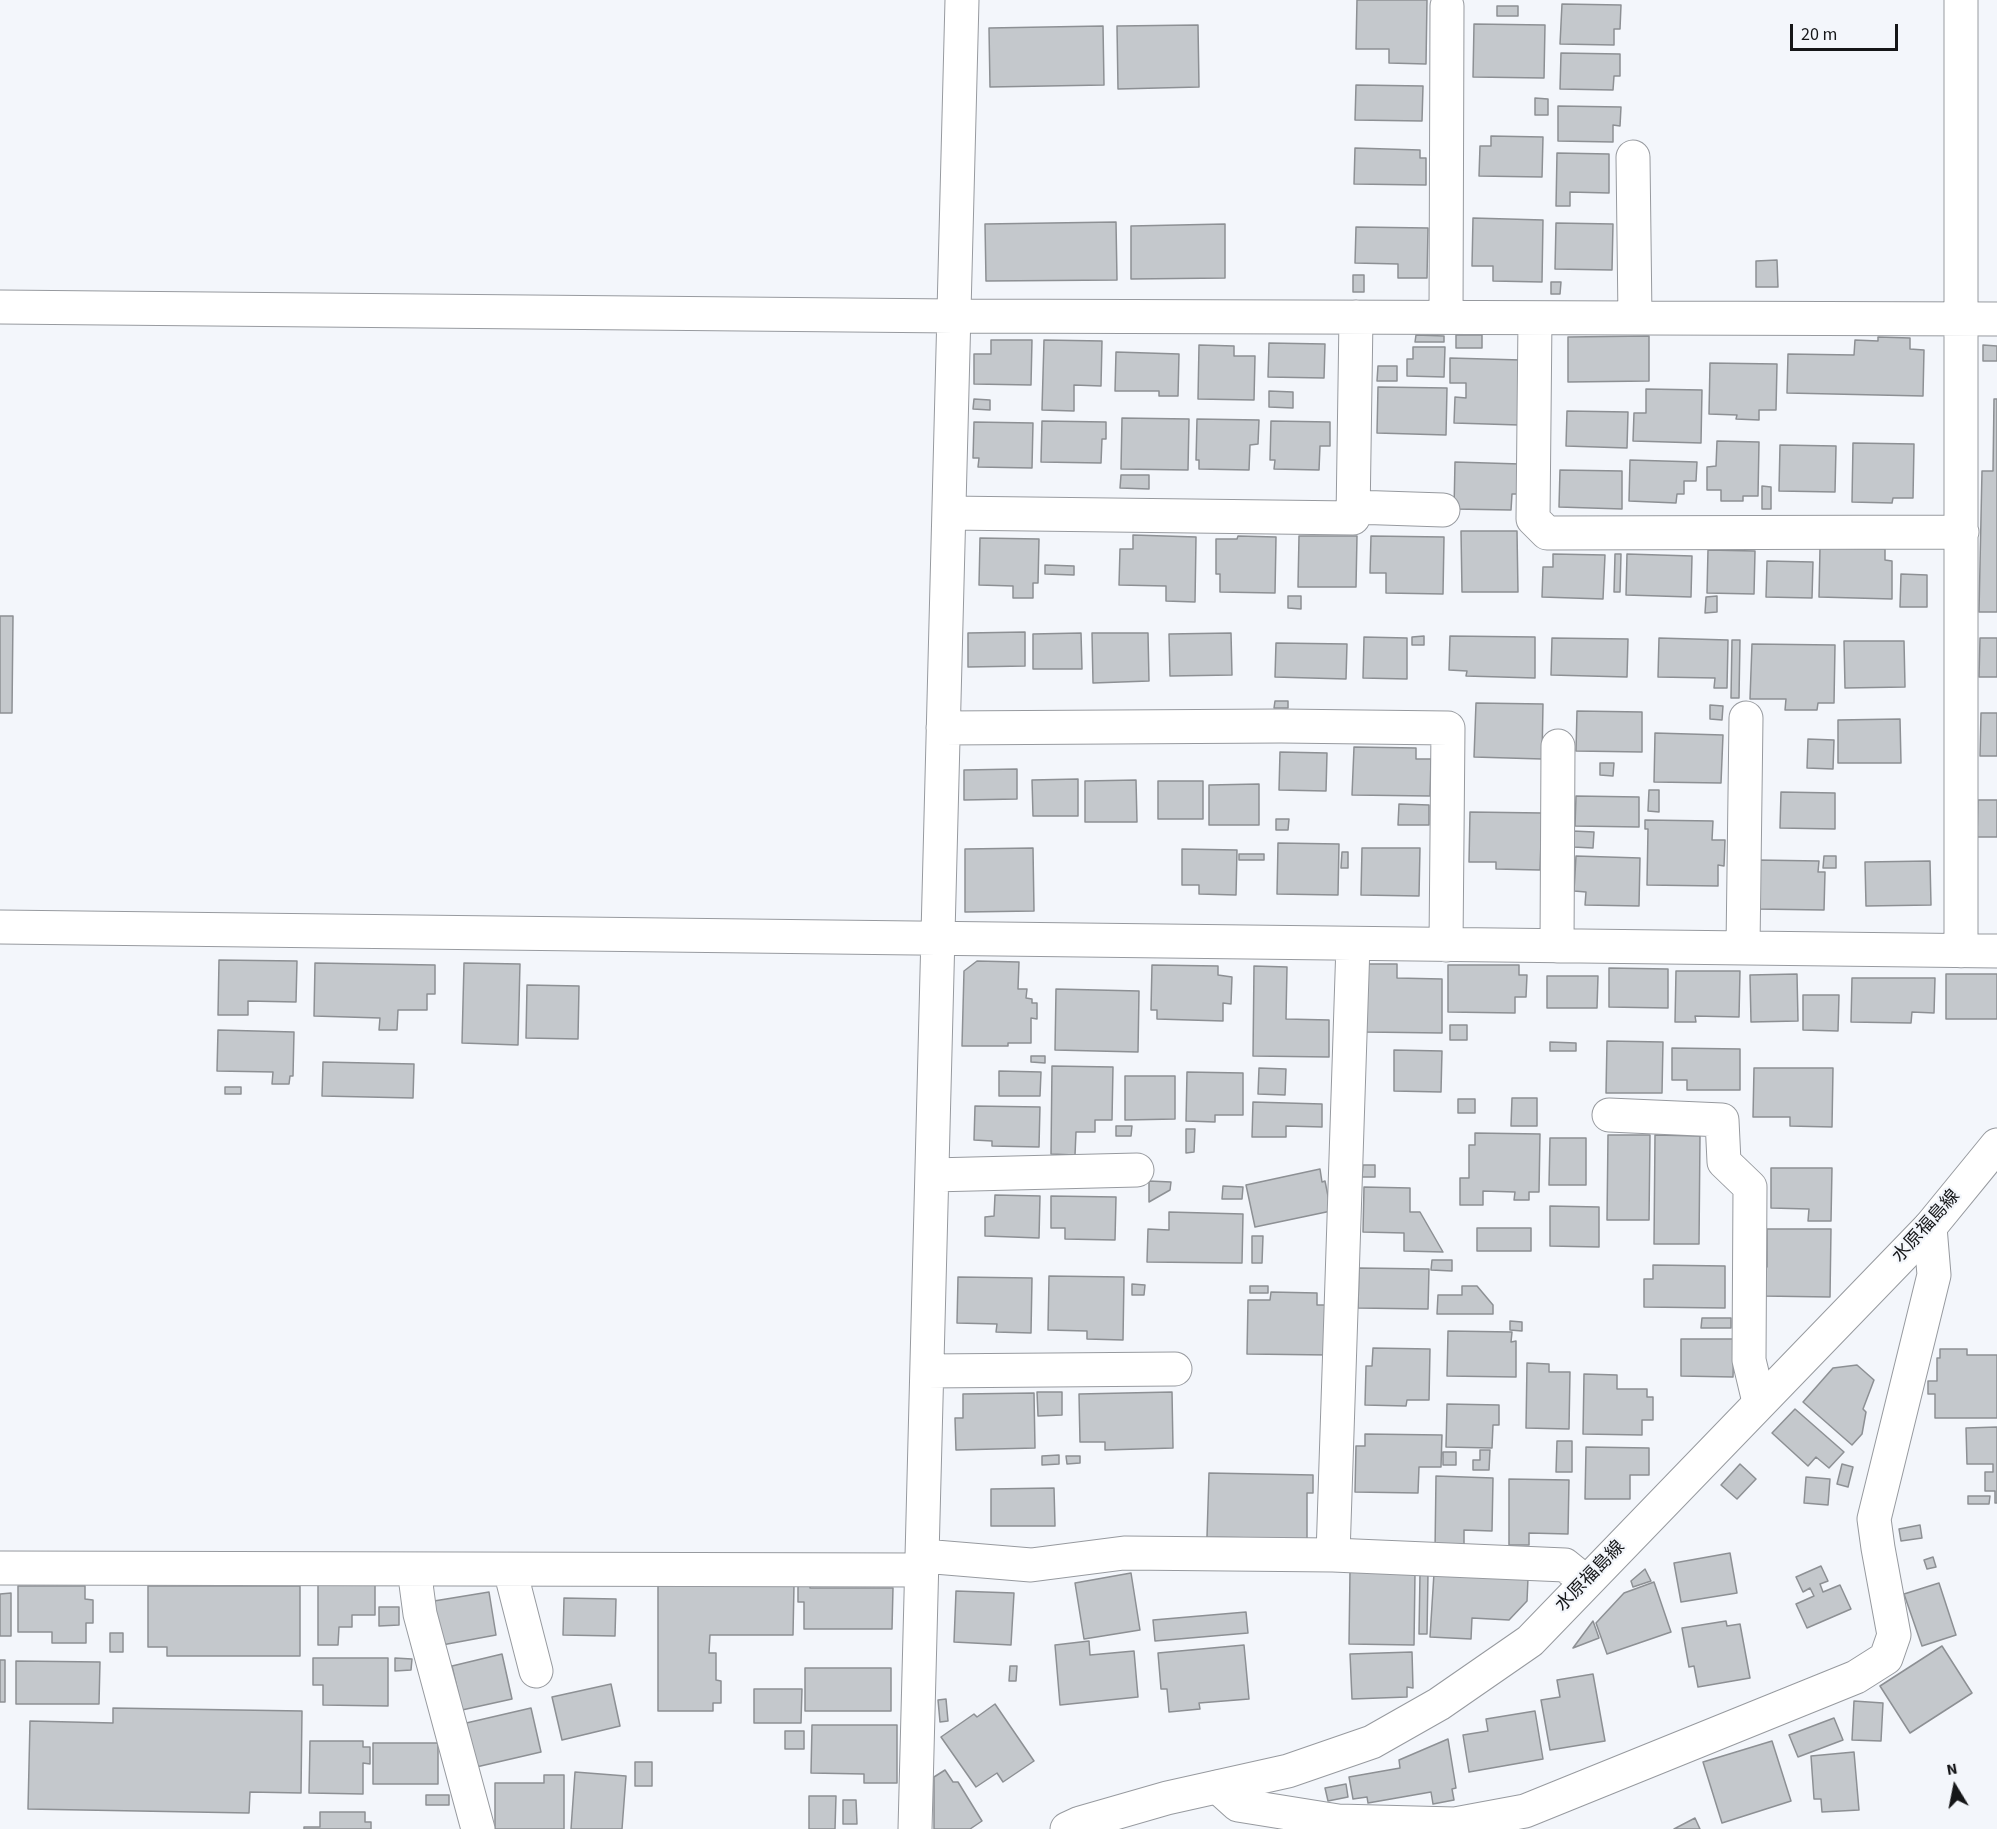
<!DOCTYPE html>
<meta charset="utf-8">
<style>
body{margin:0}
#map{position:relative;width:1997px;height:1829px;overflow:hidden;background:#f3f6fb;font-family:"Source Sans 3",sans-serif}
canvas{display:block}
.north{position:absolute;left:1925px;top:1757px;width:60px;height:60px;-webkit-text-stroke:4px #f3f6fb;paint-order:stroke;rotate:350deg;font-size:16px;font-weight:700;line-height:24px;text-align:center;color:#151618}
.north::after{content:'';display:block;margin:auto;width:21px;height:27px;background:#151618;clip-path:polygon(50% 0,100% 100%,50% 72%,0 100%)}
.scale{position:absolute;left:1790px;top:24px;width:108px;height:27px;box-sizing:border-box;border:3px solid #151618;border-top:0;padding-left:8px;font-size:18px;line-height:21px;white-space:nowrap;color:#151618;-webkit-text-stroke:4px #f3f6fb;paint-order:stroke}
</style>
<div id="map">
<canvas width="1997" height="1829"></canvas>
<div class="north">N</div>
<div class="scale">20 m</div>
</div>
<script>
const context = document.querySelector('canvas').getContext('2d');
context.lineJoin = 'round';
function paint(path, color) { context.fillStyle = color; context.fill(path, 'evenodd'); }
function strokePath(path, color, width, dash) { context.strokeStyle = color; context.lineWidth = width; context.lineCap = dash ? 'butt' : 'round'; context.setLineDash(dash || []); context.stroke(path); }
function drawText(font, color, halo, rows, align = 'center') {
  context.font = font + ' "Source Sans 3","Noto Sans JP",sans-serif'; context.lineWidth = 4.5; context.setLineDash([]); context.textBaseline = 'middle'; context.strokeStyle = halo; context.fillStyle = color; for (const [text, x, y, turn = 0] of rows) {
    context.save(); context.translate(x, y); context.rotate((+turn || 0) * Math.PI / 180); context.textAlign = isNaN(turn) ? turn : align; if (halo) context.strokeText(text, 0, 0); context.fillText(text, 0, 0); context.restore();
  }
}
const building = new Path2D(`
 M1357,0H1427L1426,64L1389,63V49H1356Z
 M1562,4L1621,5L1620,29H1614V45L1560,44Z
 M1497,6H1518V16H1497Z
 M1474,24L1545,25L1544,78L1473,77Z
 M1198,25L1199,87L1118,89L1117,26Z
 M1103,26L1104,85L990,87L989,28Z
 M1561,53L1620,54V76H1614L1613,90L1560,89Z
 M1356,85L1423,86L1422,121L1355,120Z
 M1535,98L1548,99V115H1535Z
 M1558,106L1621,107L1620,126L1613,125V142L1558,141Z
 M1491,136L1543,137L1542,177L1479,176L1480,146H1491Z
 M1355,148L1420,150V158H1426V185L1354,184Z
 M1557,153L1609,154V193L1570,192V206H1556Z
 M1473,218L1543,220L1542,282L1493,281V266H1472Z
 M1116,222L1117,280L986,281L985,224Z
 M1556,223L1613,224L1612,270L1555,269Z
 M1225,224V278L1131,279V226Z
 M1356,227L1428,228L1427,278H1398V264L1355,263Z
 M1777,260L1778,287H1756V261Z
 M1353,275H1364V292H1353Z
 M1551,282H1561L1560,294H1551Z
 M1416,335L1444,336V342H1415Z
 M1456,335H1482V348H1456Z
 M1649,336V381L1568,382V337Z
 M1878,337L1910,338V349L1924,350L1923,396L1787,393L1788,354L1854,355L1855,340L1878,341Z
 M991,340H1032L1031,385L974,384V354H991Z
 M1044,340L1102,341L1101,386L1074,385V411L1042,410Z
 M1269,343L1325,344L1324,378L1268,377Z
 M1199,345L1234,346V356H1255L1254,400L1198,399Z
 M1983,345L1997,346V361H1983Z
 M1413,347H1445L1444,377L1407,376V359H1413Z
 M1116,352L1179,354L1178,396H1159V391H1115Z
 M1450,358L1521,360L1519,425L1454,423L1455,397L1466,398V383H1450Z
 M1710,363L1777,364L1776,410H1759V420L1736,419L1737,415L1709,414Z
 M1378,366H1397V381H1377Z
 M1378,387L1447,388L1446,435L1377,433Z
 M1646,389L1702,390L1701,443L1633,441L1634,413H1646Z
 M1269,391L1293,392V408L1269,407Z
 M974,399L990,400V410L973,409Z
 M1994,399H1997V612H1979L1982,471H1993Z
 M1567,411L1628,412L1627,448L1566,446Z
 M1122,418L1189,419L1188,470L1121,469Z
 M1197,419L1259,420L1258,444L1250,445L1249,470L1199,469V460H1196Z
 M1042,421L1106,422V439H1102L1101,463L1041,462Z
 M1271,421L1330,422V446H1320L1319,470L1274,469L1275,460H1270Z
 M974,422L1033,423L1032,468L978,467L979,458H973Z
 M1717,441L1759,442L1758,496H1743V501H1721V490H1707V467L1716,466Z
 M1853,443L1914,444L1913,498H1893L1892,503L1852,502Z
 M1780,445L1836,446L1835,492L1779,491Z
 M1630,460L1697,462L1696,481H1684V494H1677L1676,503L1629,501Z
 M1455,462L1520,464L1519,494H1512L1511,510L1454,509Z
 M1560,470L1622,471V509L1559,507Z
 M1121,475H1149V489L1120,488Z
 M1762,486L1771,487V509H1762Z
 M1461,531H1517L1518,592H1462Z
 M1133,535L1196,537L1195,602L1166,601V586L1119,585L1120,549H1133Z
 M1238,536L1276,537L1275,593L1220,592V574H1216V539H1237Z
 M1299,536H1357L1356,587H1298Z
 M1371,536L1444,537L1443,594L1386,593V573H1370Z
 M980,538L1039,539L1038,583H1033V598H1013V586L979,585Z
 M1820,548L1885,549V560L1892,561V599L1819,597Z
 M1708,550L1755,551L1754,594L1707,593Z
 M1553,554L1605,555L1603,599L1542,597L1543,567H1553Z
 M1615,554H1621L1620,592H1614Z
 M1627,554L1692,556L1691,597L1626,595Z
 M1767,561L1813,562L1812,598L1766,597Z
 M1045,565L1074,566V575L1045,574Z
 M1901,574L1927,575V607H1900Z
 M1288,596H1301V609L1288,608Z
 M1717,596V612L1705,613L1706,597Z
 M0,616H13L12,713H0Z
 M1025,632V666L968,667V633Z
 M1081,633L1082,669H1033V634Z
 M1092,633H1148L1149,681L1093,683Z
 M1231,633L1232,675L1170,676L1169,634Z
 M1424,636V645H1412V637Z
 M1450,636L1535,637V678L1466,676L1467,671L1449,670Z
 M1364,637L1407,638V679L1363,678Z
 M1552,638L1628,639L1627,677L1551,675Z
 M1659,638L1728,640L1727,688H1714L1715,678L1658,677Z
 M1980,638H1997V677H1979Z
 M1732,640H1740L1739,698H1731Z
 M1844,641H1904L1905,687L1845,688Z
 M1276,643L1347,644L1346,679L1275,677Z
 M1752,644L1835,645L1834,703H1818L1817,710H1785L1786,699H1750Z
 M1275,701H1288V708H1274Z
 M1476,703L1543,704L1542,759L1474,757Z
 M1710,705L1723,706L1722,720L1710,719Z
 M1577,711L1642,712V752L1576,751Z
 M1981,713H1997V756H1980Z
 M1900,719L1901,763H1838V720Z
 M1655,733L1723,735L1721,783L1654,782Z
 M1808,739L1834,740L1833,769L1807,768Z
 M1354,747L1416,748V759H1431L1430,796L1352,795Z
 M1280,752L1327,753L1326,791L1279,790Z
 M1600,763H1614L1613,776L1600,775Z
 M1017,769V799L964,800V770Z
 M1078,779V816H1033L1032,780Z
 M1136,780L1137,822H1085V781Z
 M1158,781H1203V819H1158Z
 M1259,784V825H1209V785Z
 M1649,790H1659V812L1648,811Z
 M1781,792L1835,793V829L1780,828Z
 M1576,796L1639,797V827L1575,826Z
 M1978,800H1997V837H1977Z
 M1399,804L1429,805V825H1398Z
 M1470,812L1542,813L1540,870L1496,869V862H1469Z
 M1276,819H1289L1288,830H1276Z
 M1645,820L1713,821L1712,840H1725L1724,866L1718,865V886L1647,885L1648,829H1645Z
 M1573,831L1594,832L1593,848L1573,847Z
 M1278,843L1339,844L1338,895L1277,894Z
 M1033,848L1034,911L965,912V849Z
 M1362,848H1420L1419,896L1361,895Z
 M1182,849L1237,850L1236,895L1199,894V885H1182Z
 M1342,852H1348V868H1341Z
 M1239,854H1264V860H1239Z
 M1576,856L1640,858L1639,906L1585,905L1586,892L1574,891Z
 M1824,856H1836V868H1823Z
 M1757,860L1819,861L1818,872H1825L1824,910L1756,909Z
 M1930,861L1931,905L1866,906L1865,862Z
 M219,960L297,961L296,1002L248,1001V1015H218Z
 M977,961L1019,962L1018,989H1027L1026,998L1032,999V1003H1037V1019L1031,1018V1043H1008V1046H962L964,971Z
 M315,963L435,965V994H427V1010H398L397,1030H379L380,1018L314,1016Z
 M464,963L520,964L518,1045L462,1043Z
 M1366,964H1397V978L1442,979V1033L1365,1032Z
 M1152,965L1218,966V975L1232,977L1231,1004L1223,1003V1021L1157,1019V1010H1151Z
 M1448,965H1519V975H1527L1526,997H1515V1013L1448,1012Z
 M1254,966L1287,967L1286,1019L1329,1020V1057L1253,1056Z
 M1609,968L1668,969V1008L1609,1007Z
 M1676,971H1740L1739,1017L1695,1016L1696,1022H1675Z
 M1797,974L1798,1021L1751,1022L1750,975Z
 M1946,974H1997V1019H1946Z
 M1547,976H1598L1597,1008H1547Z
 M1852,978H1935L1934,1013L1912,1012L1911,1023L1851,1022Z
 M527,985L579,986L578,1039L526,1038Z
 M1056,989L1139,991L1138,1052L1055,1050Z
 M1803,995H1839L1838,1031L1803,1030Z
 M1450,1025H1467V1040H1450Z
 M218,1030L294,1032L293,1076H290L289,1084H272L273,1072L217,1071Z
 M1607,1041L1663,1042L1662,1093H1606Z
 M1550,1042L1576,1043V1051H1550Z
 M1672,1048L1740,1049V1090H1687V1080H1672Z
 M1394,1050L1442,1051L1441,1092L1394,1091Z
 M1031,1056H1045V1063L1031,1062Z
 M323,1062L414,1064L413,1098L322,1096Z
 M1052,1066L1113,1067L1112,1120H1095V1132H1076L1075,1155L1051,1154Z
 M1259,1068L1286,1069L1285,1095L1258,1094Z
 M1754,1068H1833L1832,1127L1790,1126V1117H1753Z
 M999,1071L1041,1072L1040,1096H999Z
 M1187,1072L1243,1073V1115H1215V1122L1186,1121Z
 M1125,1076H1175V1119L1125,1120Z
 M225,1087H241V1094H225Z
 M1512,1098H1537V1126H1511Z
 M1458,1099H1475V1113H1458Z
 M1253,1102L1322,1104V1127L1286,1126V1137H1252Z
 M975,1106L1040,1107L1039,1147L992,1146V1141L974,1140Z
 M1116,1126H1132L1131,1136H1116Z
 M1186,1129H1195L1194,1152L1186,1153Z
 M1475,1133L1540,1134L1539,1192H1529V1200H1514L1515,1192L1483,1191V1205H1460V1178H1469V1145H1475Z
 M1608,1135H1650L1649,1220H1607Z
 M1655,1135L1700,1136L1699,1244H1654Z
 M1550,1138H1586V1185H1549Z
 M1363,1165H1375V1177H1362Z
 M1771,1168H1832L1831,1221H1808L1809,1209L1771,1208Z
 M1320,1169L1322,1182L1325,1181L1331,1211L1255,1227L1246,1185Z
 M1149,1181L1171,1182L1170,1190L1149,1202Z
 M1223,1186L1243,1187L1242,1199H1222Z
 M1364,1187L1410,1188V1212H1420L1443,1252L1404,1251V1233L1363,1232Z
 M995,1195L1040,1196L1039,1238L985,1236V1217L994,1216Z
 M1051,1196L1116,1197L1115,1240L1065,1239V1228H1051Z
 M1550,1206L1599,1207V1247L1550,1246Z
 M1169,1212L1243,1214L1242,1263L1147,1262L1148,1229L1169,1230Z
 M1477,1228H1531V1251H1477Z
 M1767,1229H1831L1830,1297L1763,1296V1267H1767Z
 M1252,1236H1263L1262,1263H1252Z
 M1432,1260H1452V1271L1431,1270Z
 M1653,1265L1725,1266V1308L1644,1307V1279H1653Z
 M1359,1268L1429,1269L1428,1309L1358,1308Z
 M1049,1276L1124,1277L1123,1340L1087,1339V1331L1048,1330Z
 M958,1277L1032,1278L1031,1333L996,1332L997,1324L957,1323Z
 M1132,1284L1145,1285L1144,1295H1132Z
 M1250,1286H1268V1293H1250Z
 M1462,1286H1477L1493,1305V1314H1437L1438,1295H1462Z
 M1271,1292L1317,1293V1305H1330L1329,1355L1247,1354L1248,1300H1270Z
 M1702,1318H1731V1328H1701Z
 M1510,1321L1522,1322V1331L1510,1330Z
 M1448,1331L1512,1332L1511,1342L1516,1341V1377L1447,1376Z
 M1681,1339H1734L1733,1377L1681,1376Z
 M1373,1348L1430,1349L1429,1400H1407L1406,1406L1365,1405L1366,1366H1372Z
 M1940,1349H1967V1355H1997V1418H1935V1394H1928V1381H1937V1358H1940Z
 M1527,1363L1549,1364V1372H1570L1569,1429L1526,1428Z
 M1857,1365L1874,1380L1863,1409L1866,1412L1862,1434L1852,1445L1803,1402L1833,1368Z
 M1584,1374L1617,1375V1389H1647V1397H1653V1420H1642V1435L1583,1434Z
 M1037,1392H1062V1415L1038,1416Z
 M1172,1392L1173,1448L1105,1450V1442H1080L1079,1394Z
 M1034,1393L1035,1448L956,1450L955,1418H963V1394Z
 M1447,1404L1499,1405V1425H1493L1492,1448L1446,1447Z
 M1795,1409L1844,1452L1829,1468L1816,1457L1808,1466L1772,1433Z
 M1997,1427V1503H1995V1491H1985V1472H1993V1464H1967L1966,1428Z
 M1365,1434L1442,1435L1441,1467H1419L1418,1493L1355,1492L1356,1446H1365Z
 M1557,1441H1572V1472H1556Z
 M1586,1447L1649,1448V1475H1630V1499H1585Z
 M1480,1450H1490L1489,1470H1473V1460H1480Z
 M1443,1452H1456V1465H1443Z
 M1059,1455V1464L1042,1465V1456Z
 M1066,1456H1080V1463L1067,1464Z
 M1740,1464L1756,1479L1737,1499L1721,1485Z
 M1842,1464L1853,1467L1848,1487L1837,1484Z
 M1209,1473L1313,1475V1493H1307V1539L1207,1537Z
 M1436,1476L1493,1478L1492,1531L1464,1530V1553L1435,1552Z
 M1806,1477L1830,1479L1828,1505L1804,1503Z
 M1509,1479L1569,1480L1568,1534L1529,1533V1545H1509Z
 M1054,1488L1055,1526H991V1489Z
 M1968,1496H1990L1989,1504H1968Z
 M1920,1525L1922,1538L1901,1541L1899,1529Z
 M1730,1553L1737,1593L1681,1602L1674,1563Z
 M1933,1557L1936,1567L1927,1569L1924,1560Z
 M1821,1566L1828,1581L1820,1584L1823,1592L1840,1585L1851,1609L1807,1628L1796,1604L1814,1596L1810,1588L1803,1592L1796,1577Z
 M1645,1569L1651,1581L1633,1587L1631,1581Z
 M1350,1571L1415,1573L1414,1645L1349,1644Z
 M1131,1573L1140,1630L1084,1639L1075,1583Z
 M1420,1573H1428L1427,1634H1419Z
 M1434,1573L1528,1578L1527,1601L1509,1620L1472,1618L1471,1639L1430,1637Z
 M1654,1582L1671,1632L1607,1654L1596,1623L1624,1593Z
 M1939,1583L1956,1635L1922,1646L1904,1594Z
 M658,1584L794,1585L793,1635H710L709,1653H716V1680L721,1681V1703H713V1711H658Z
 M318,1585H375V1615H352V1627H339L338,1645H318Z
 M798,1585H810V1588H893L892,1629H804V1602H798Z
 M18,1586H85V1599L93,1600V1623H86V1643H52V1632H18Z
 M148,1586H300V1656H167V1647H148Z
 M956,1591L1014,1593L1011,1645L954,1642Z
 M489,1592L496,1635L442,1645L434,1601Z
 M11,1593V1636H0V1594Z
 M564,1598L616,1599L615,1636L563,1635Z
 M379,1607H399V1625L379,1626Z
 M1246,1612L1248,1633L1155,1641L1153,1620Z
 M1593,1621L1599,1638L1573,1648Z
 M1726,1621L1727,1626L1740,1624L1750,1678L1698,1687L1694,1666L1689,1667L1682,1628Z
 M110,1633H123V1652H110Z
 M1089,1641L1090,1655L1134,1651L1138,1697L1060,1705L1055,1645Z
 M1244,1645L1249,1699L1199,1703L1200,1709L1169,1712L1167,1689H1161L1158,1653Z
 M1942,1646L1972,1693L1910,1733L1880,1686Z
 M1412,1652L1413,1688L1407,1687V1697L1352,1699L1350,1654Z
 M502,1654L512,1699L462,1710L452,1666Z
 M313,1658H388V1706L323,1705V1685H313Z
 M395,1658L412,1659L411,1670L395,1671Z
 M0,1660H5V1702H0Z
 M16,1661L100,1662L99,1704H16Z
 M1010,1666H1017L1016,1681H1009Z
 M805,1668H891V1711H805Z
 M1593,1674L1605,1741L1550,1750L1541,1700L1560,1697L1557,1680Z
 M611,1684L620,1726L562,1740L552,1697Z
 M754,1689H802L801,1723H754Z
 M946,1699L948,1721L940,1722L938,1700Z
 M1854,1701L1883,1703L1881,1741L1852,1740Z
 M995,1704L1034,1761L1003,1782L997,1773L976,1787L941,1737L974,1714L977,1717Z
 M113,1708L302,1711L301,1793L250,1792L249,1813L28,1809L30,1721L113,1723Z
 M531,1708L541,1752L472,1768L462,1724Z
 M1535,1711L1543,1759L1469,1772L1463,1735L1488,1731L1486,1719Z
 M1834,1718L1843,1740L1798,1757L1789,1735Z
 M812,1725H897V1783H864V1774L811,1773Z
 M785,1731H804V1749H785Z
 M1448,1739L1456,1788L1452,1789L1454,1800L1433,1804L1431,1792L1368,1803L1367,1797L1353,1799L1349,1777L1400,1768L1399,1760Z
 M310,1741H363V1747H370V1764L363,1763V1794L309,1793Z
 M1772,1741L1791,1801L1722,1823L1703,1762Z
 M373,1743H438V1784H373Z
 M1854,1752L1859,1810L1822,1812L1821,1799H1814L1811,1756Z
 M635,1762H652V1786H635Z
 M945,1770L953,1782H958L982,1821L970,1829H934V1777Z
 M575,1772L626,1776L622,1829H571Z
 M544,1775H564V1829H495V1783H544Z
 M1346,1784L1348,1797L1328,1801L1325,1788Z
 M426,1795H449V1805H426Z
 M809,1796H836L835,1829H809Z
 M843,1800H856L857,1824H843Z
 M320,1812H365V1822H371V1829H304V1827H320Z
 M1695,1818L1700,1829H1674Z`);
paint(building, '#c4c8cc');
strokePath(building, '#8d9094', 1.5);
const minor = new Path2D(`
 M1961,0V951
 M1633,157L1635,318
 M0,307L954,316L1997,319
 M1446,317L1447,6
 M1535,318L1533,519L1547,533L1962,532
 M1353,507L1443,510
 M949,513L1353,518L1356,317
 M943,728L1281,726L1448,728L1446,945
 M0,927L1997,951
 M1557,946L1558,746
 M1743,947L1746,718
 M1609,1115L1722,1120L1724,1162L1750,1187L1749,1360L1759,1402
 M932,1175L1137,1170
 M927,1371L1175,1369
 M1333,1555L1565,1565L1586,1582
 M923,1556L1031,1565L1124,1553L1333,1555L1353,944
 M0,1568L922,1570
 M414,1569L420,1614L478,1829
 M510,1570L536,1671
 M1218,1787L1238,1805L1338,1821L1455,1824L1525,1811L1856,1677L1886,1658L1894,1635L1878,1548L1874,1519L1934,1275L1930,1227
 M915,1829L962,0`);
const major = new Path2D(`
 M1067,1829L1080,1823L1167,1798L1288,1771L1372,1742L1439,1704L1530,1641L1930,1227L1997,1145`);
strokePath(minor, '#979a9f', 35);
strokePath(major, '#979a9f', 35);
strokePath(minor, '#fff', 33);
strokePath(major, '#fff', 33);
drawText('18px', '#151618', '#f3f6fb', [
 ["水原福島線",1927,1227,-48],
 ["水原福島線",1591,1577,-46]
]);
</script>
